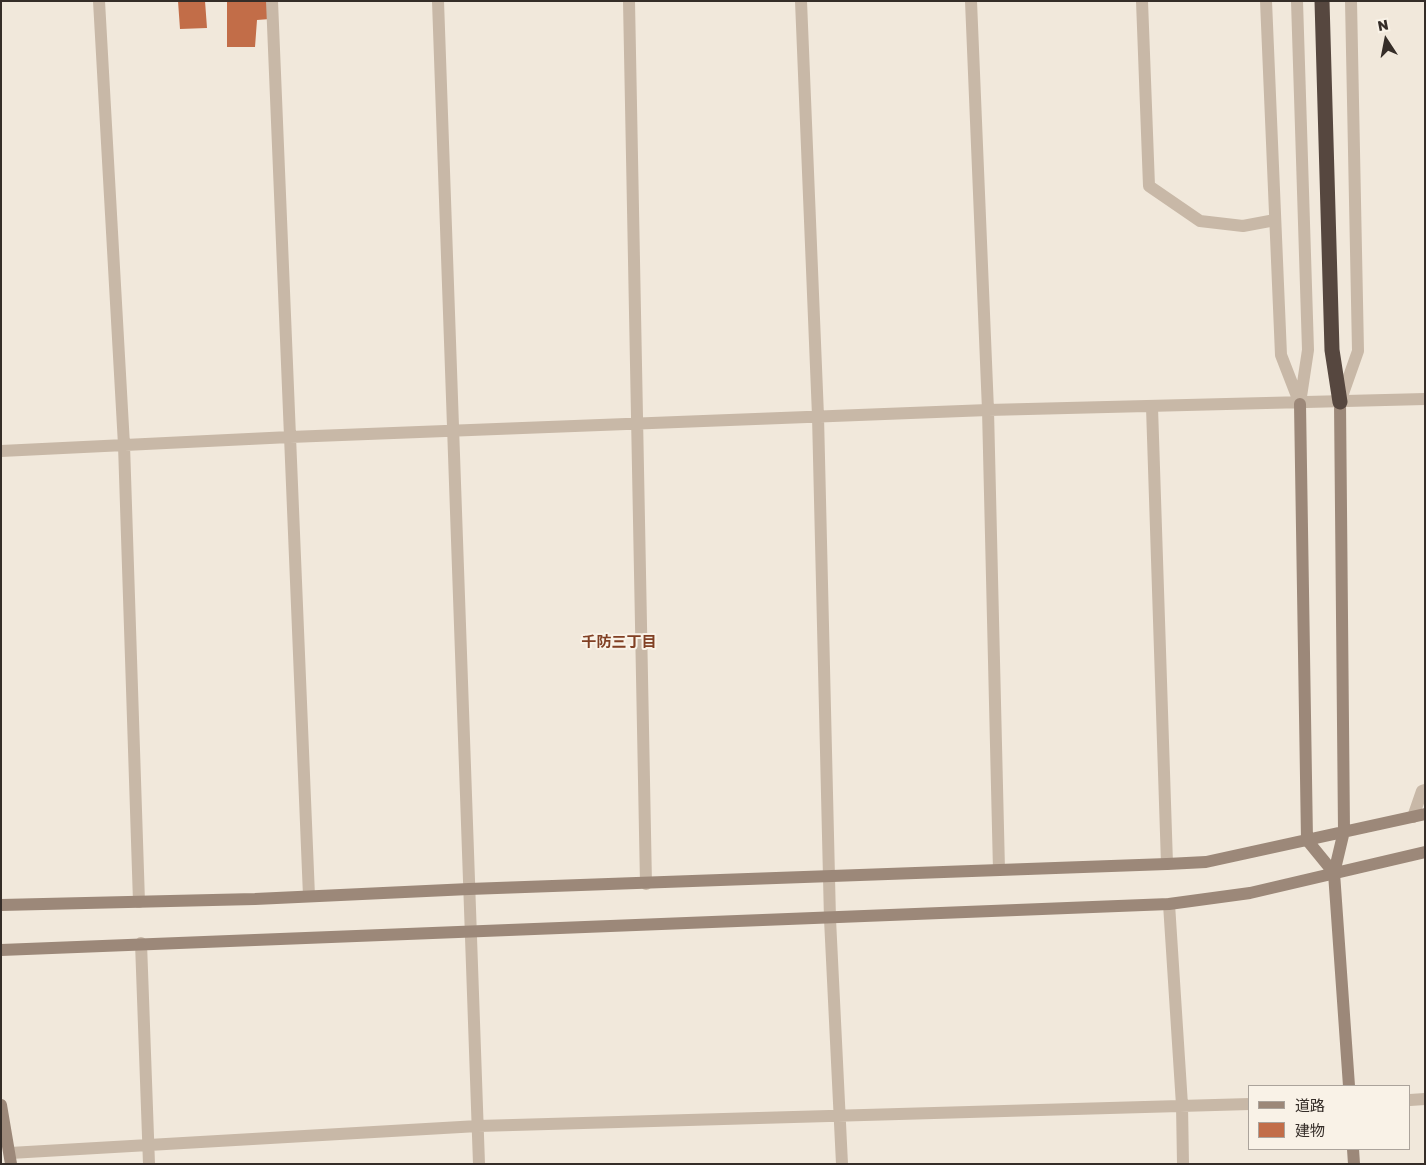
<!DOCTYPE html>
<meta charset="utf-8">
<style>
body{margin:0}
#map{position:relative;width:1426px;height:1165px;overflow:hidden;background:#f1e8db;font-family:"Golos Text","Noto Sans JP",sans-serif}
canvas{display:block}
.frame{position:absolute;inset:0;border:2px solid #352d28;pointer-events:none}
.legend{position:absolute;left:1248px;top:1085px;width:162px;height:65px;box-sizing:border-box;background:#f9f2e7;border:1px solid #aba39b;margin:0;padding:6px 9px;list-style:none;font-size:15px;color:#352d28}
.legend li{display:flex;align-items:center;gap:10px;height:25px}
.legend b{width:25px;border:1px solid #aba39b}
.north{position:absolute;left:1361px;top:15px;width:50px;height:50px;-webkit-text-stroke:4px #f9f2e7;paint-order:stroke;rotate:349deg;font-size:14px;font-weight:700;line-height:20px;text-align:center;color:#352d28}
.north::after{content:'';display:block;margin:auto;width:18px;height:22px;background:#352d28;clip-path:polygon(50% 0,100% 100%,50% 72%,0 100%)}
</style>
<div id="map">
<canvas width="1426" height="1165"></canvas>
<div class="frame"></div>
<ul class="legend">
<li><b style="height:6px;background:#9c8879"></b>道路</li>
<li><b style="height:14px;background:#c26d48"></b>建物</li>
</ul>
<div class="north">N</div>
</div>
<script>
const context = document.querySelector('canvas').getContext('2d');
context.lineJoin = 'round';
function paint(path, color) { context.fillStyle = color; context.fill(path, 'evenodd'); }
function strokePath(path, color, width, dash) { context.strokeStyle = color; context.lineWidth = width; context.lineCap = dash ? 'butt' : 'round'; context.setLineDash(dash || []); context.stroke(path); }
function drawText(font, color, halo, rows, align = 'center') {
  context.font = font + ' "Golos Text","Noto Sans JP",sans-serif'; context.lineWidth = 4; context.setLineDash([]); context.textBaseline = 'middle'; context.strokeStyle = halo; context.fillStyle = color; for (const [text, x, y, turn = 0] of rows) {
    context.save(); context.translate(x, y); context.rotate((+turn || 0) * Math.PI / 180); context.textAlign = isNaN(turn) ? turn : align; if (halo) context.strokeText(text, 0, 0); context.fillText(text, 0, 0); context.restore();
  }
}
paint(new Path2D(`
 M178,1H205L207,28L180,29Z
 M227,1H270V19L257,20L255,47H227Z`), '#c26d48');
strokePath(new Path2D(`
 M99,1L124,445L139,902
 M272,1L309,896
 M438,1L479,1164
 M629,1L646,884
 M801,1L818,416L830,919L842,1164
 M971,1L988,410L999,870
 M1142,1L1149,186L1200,221L1243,226L1275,220
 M1266,1L1281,355L1300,404
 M1297,1L1308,350L1300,403
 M1340,402L1358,351L1351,1
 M1152,407L1167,864
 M1,451L290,437L988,410L1425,399
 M1413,817L1422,791L1425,790
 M1169,904L1182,1105L1183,1164
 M141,943L149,1164
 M1410,1100L1425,1099
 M10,1153L478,1126L1250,1104`), '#c8b8a7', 12);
strokePath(new Path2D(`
 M1340,402L1344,831L1334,873L1349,1086
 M1300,404L1307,840L1334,873
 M1,905L255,899L469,889L1167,864L1206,862L1425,814
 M1,950L1169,904L1250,893L1425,852
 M1,1105L11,1164
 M1353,1149L1354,1164`), '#9c8879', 12);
strokePath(new Path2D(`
 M1322,1L1332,350L1340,402`), '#56473f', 15);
drawText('bold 15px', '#814024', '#f9f2e7', [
 ["千防三丁目",619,642]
]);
</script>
